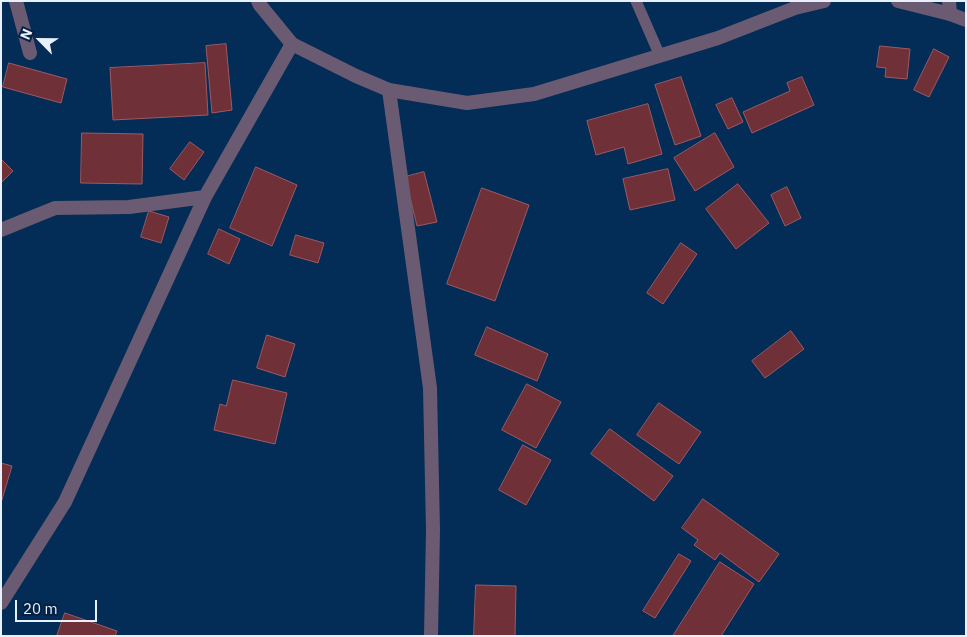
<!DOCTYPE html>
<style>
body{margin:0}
#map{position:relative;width:967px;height:637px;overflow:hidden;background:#032c57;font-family:"IBM Plex Sans",sans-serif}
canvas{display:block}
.frame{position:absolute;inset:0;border:2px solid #e7f0fb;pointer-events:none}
.north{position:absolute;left:15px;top:15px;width:50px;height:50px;-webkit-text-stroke:4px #052244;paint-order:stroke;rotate:293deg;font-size:14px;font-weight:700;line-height:20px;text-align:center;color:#e7f0fb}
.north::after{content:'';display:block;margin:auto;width:18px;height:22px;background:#e7f0fb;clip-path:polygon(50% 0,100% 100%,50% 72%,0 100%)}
.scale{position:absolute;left:15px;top:600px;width:82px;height:22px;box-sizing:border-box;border:2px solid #e7f0fb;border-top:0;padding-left:6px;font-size:15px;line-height:18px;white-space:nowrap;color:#e7f0fb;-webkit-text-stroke:4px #052244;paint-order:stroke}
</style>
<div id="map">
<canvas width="967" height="637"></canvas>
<div class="frame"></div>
<div class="north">N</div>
<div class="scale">20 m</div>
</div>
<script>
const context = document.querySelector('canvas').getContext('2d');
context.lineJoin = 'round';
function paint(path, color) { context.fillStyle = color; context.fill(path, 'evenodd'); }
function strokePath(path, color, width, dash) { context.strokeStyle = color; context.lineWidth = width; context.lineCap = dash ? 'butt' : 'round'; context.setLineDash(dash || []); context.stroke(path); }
const building = new Path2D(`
 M226,44L232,110L212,113L206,46Z
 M880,46L910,49L907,79L885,77L886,68L877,67Z
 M934,49L949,57L929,97L914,90Z
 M9,63L67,79L61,103L3,87Z
 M205,63L208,115L113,120L110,68Z
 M681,77L701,136L675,145L655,85Z
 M802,77L814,105L752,133L743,112L790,91L787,83Z
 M732,98L743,122L728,129L716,105Z
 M648,104L662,154L628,164L624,147L596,155L587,121Z
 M82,133L143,134L142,184L81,183Z
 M715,133L734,167L695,191L674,158Z
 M190,142L204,152L184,180L170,169Z
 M1,159L13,171L1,183Z
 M256,167L297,185L272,246L230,228Z
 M668,169L675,200L630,210L623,179Z
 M424,172L437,222L417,226L405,177Z
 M738,184L769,223L736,249L706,209Z
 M787,187L801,218L785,226L771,195Z
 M482,188L529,205L495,301L447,284Z
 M149,211L169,217L161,243L141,237Z
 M219,229L240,239L229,264L208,254Z
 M296,235L324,243L318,263L290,255Z
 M681,243L697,254L663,304L647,293Z
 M487,327L548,354L537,381L475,355Z
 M791,331L804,349L765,378L752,361Z
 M267,335L295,344L285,377L257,368Z
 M233,380L287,393L275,444L214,430L220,404L226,406Z
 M527,384L561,402L536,448L502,430Z
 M659,403L701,432L679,464L637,435Z
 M610,429L673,476L654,501L591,454Z
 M523,445L551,460L526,505L499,490Z
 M1,463L12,466L1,503Z
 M703,499L779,554L759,582L720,553L715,560L694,545L698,540L682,528Z
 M679,554L691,561L655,618L643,611Z
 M720,562L754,584L721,636H673Z
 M476,585L516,586L515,636H474Z
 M65,613L117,631L115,636H57Z`);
paint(building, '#6f3038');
strokePath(building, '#9e5a61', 1);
strokePath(new Path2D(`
 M636,1L660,56`), '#6a5b72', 11);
strokePath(new Path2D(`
 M16,1L30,53
 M949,1L950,14
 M389,90L430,388L433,530L431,636
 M1,230L55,208L129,207L205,197
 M1,603L65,502L205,197L292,44`), '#6a5b72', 14);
strokePath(new Path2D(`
 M258,1L260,5L292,44L356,76L389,90L467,103L534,94L718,38L795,8L824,1
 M898,1L950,14L966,20`), '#6a5b72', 14);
</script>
